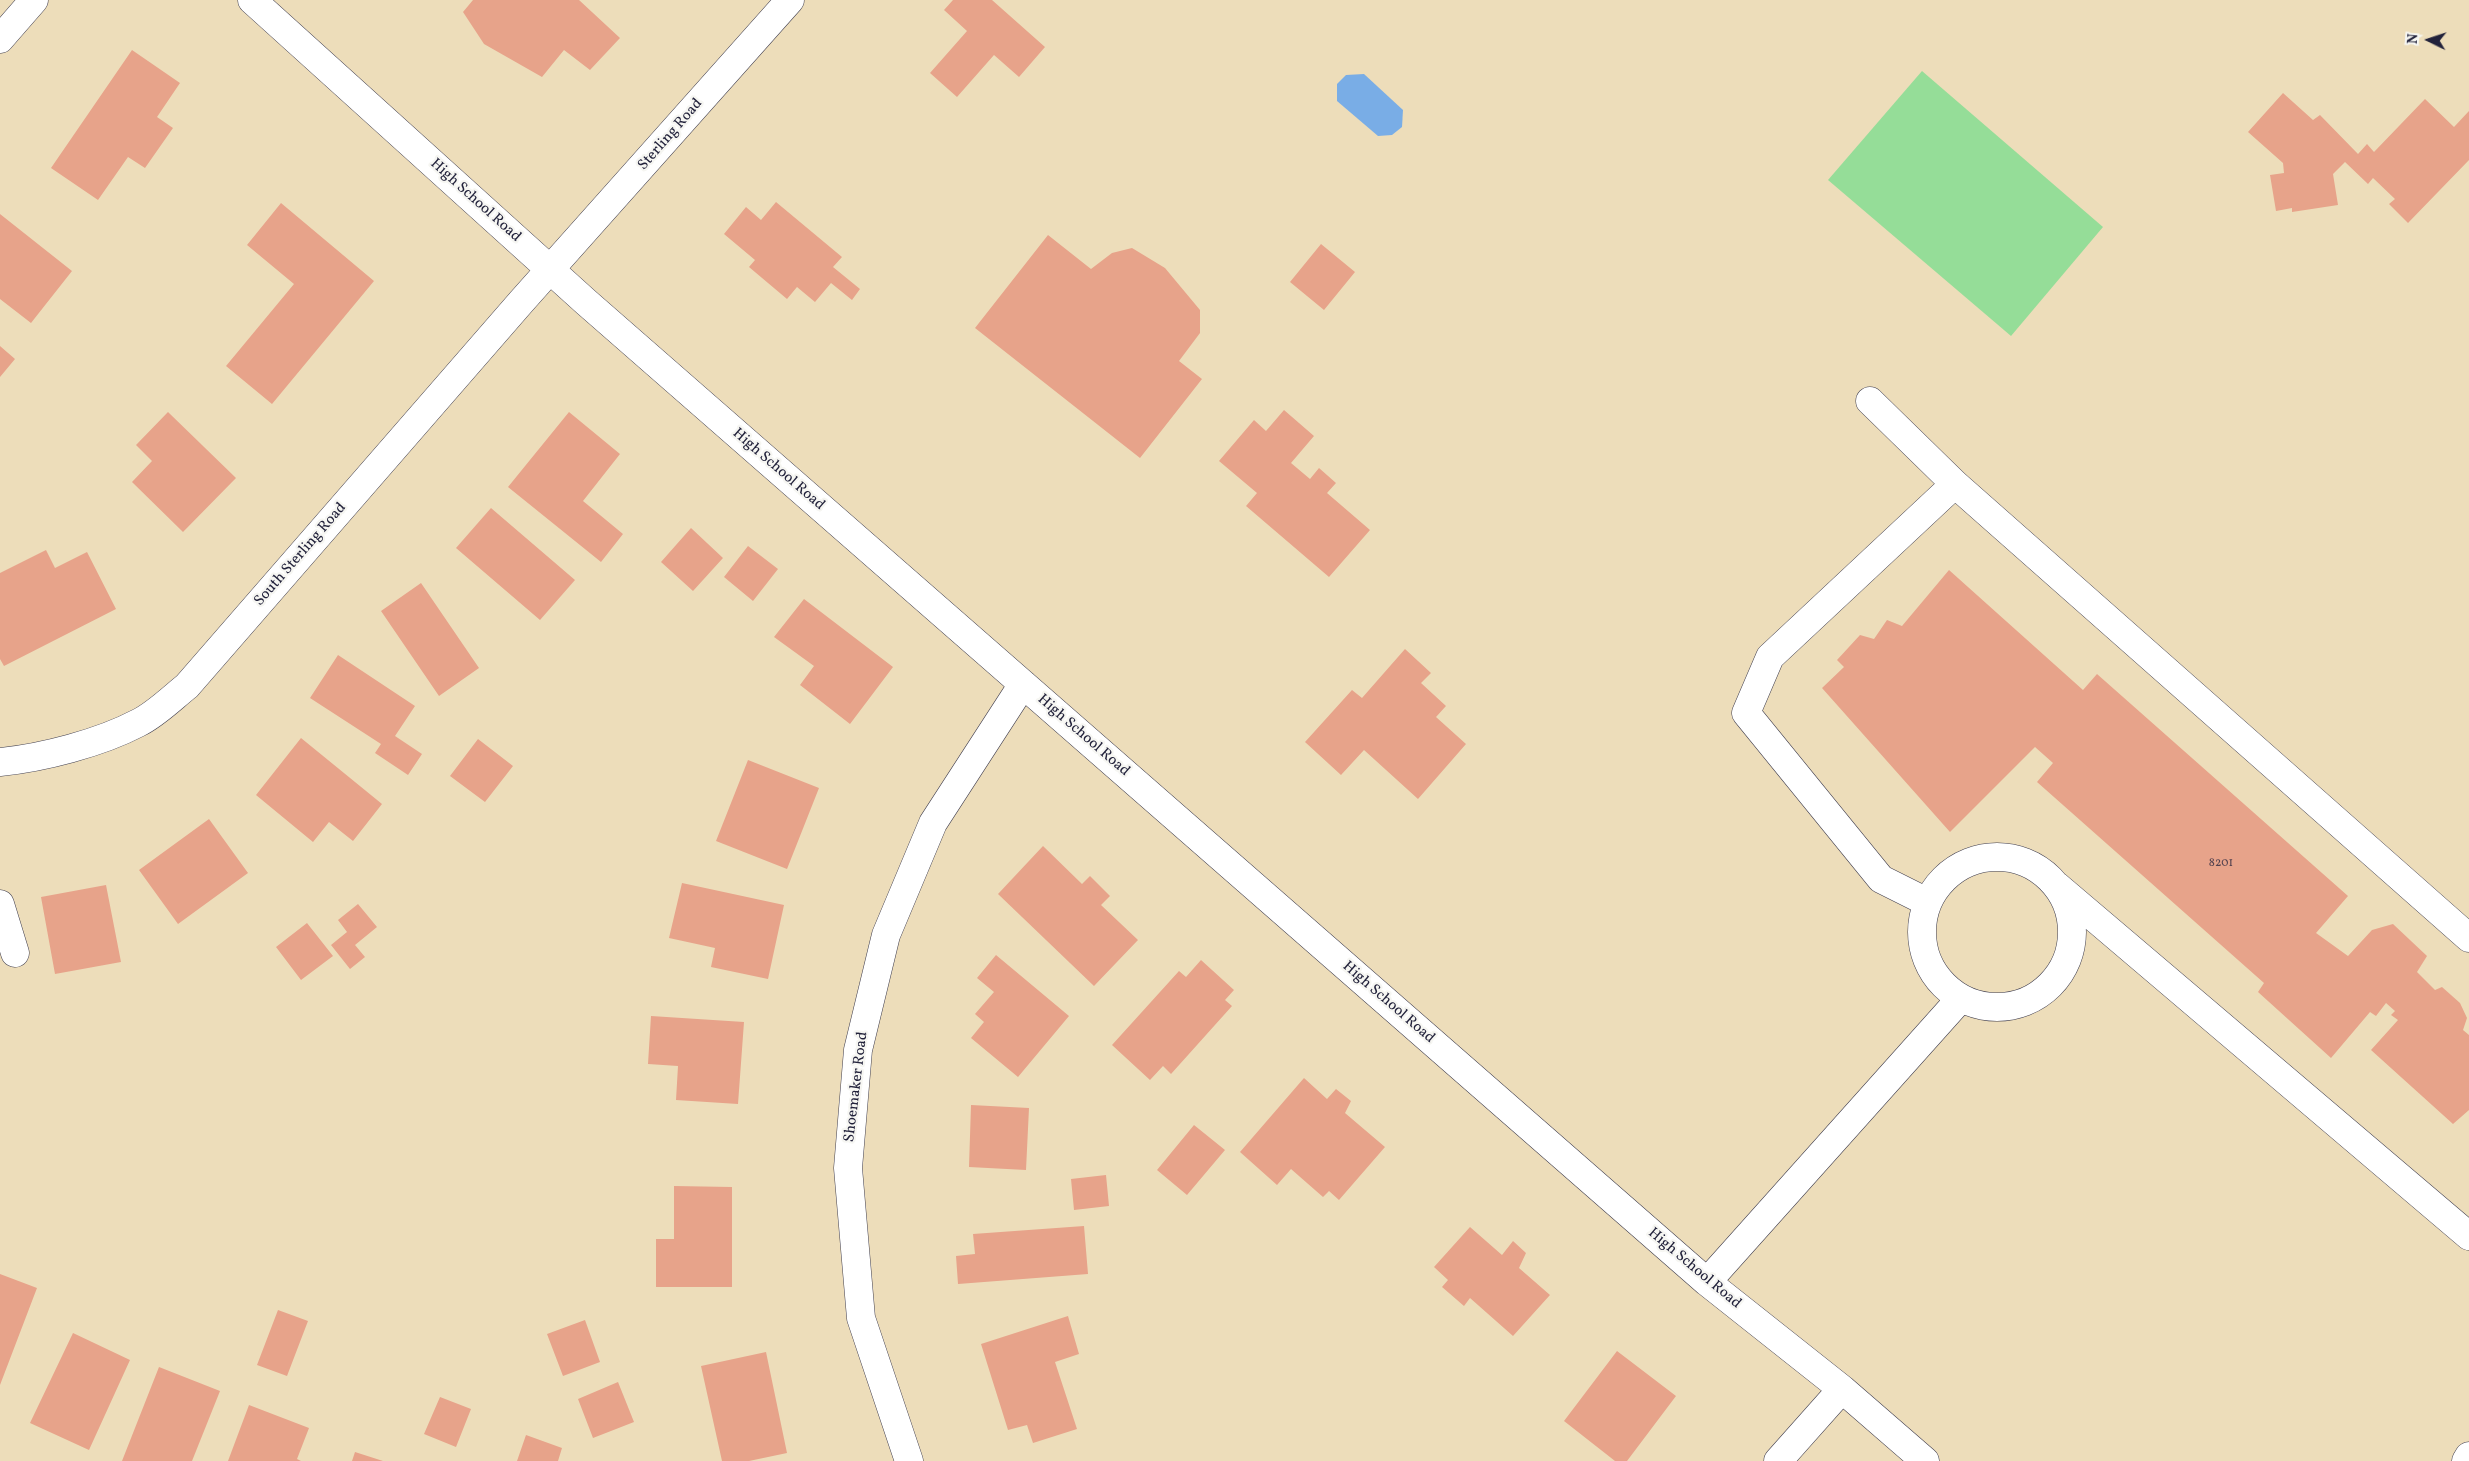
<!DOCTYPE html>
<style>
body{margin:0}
#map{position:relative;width:2469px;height:1461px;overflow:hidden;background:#edddba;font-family:Vollkorn,serif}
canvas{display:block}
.north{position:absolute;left:2404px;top:15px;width:50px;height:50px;-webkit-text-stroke:4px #f6f6f2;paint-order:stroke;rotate:274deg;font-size:14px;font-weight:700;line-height:20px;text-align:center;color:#22223b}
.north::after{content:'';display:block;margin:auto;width:18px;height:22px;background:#22223b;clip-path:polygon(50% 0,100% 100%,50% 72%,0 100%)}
</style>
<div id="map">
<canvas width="2469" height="1461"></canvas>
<div class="north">N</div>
</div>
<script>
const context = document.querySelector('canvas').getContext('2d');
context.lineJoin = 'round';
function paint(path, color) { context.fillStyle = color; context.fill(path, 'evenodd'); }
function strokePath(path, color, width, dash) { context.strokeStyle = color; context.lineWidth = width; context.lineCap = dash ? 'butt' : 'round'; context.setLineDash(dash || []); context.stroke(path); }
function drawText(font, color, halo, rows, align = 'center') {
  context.font = font + ' Vollkorn,serif'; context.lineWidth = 4.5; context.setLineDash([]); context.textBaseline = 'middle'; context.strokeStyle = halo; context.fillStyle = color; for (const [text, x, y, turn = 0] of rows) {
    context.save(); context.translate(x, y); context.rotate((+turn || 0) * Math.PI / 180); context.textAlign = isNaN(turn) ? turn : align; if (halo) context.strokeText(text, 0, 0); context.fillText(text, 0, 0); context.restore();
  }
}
paint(new Path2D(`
 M1922,71L2103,227L2011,336L1828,180Z`), '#95dd98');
paint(new Path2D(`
 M1364,74L1403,110L1402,127L1392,135L1378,136L1337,101V84L1346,75Z`), '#79ade6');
paint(new Path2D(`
 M473,0H579L620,38L590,70L564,50L542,77L484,44L463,12Z
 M953,0H992L1045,47L1019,77L994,55L957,97L930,73L967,31L944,10Z
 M132,50L180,83L157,117L173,128L145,168L128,157L98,200L51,168Z
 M2283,93L2313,120L2320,115L2358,154L2367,144L2374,152L2425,99L2454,127L2469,111V160L2408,223L2389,204L2395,199L2373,178L2368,184L2345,162L2333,174L2338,205L2292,212V208L2276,211L2270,175L2284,173L2283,163L2248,132Z
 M776,202L842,257L833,267L860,289L852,300L831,283L815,302L797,287L787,299L749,267L755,260L724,234L746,207L761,220Z
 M281,203L374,281L272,404L226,366L294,284L247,245Z
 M0,214L72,271L31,323L0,299Z
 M1048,235L1091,269L1112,253L1132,248L1165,268L1200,310V333L1179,361L1202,379L1140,458L975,328Z
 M1321,244L1355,272L1324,310L1290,282Z
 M0,346L15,359L0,377Z
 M1284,410L1314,436L1291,463L1310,479L1319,468L1336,483L1327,493L1370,530L1329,577L1246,506L1257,493L1219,461L1254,420L1266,431Z
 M168,412L236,478L183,532L132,482L152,461L136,445Z
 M569,412L620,454L583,501L623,534L601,562L508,487Z
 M491,508L575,580L540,620L456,548Z
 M691,528L723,558L693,591L661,562Z
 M748,546L778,569L753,601L724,577Z
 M46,550L55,568L87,552L116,609L4,666L0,659V573Z
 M1949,570L2083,690L2097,674L2348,896L2316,933L2348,956L2372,930L2393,924L2427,956L2417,972L2435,990L2442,987L2460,1003L2467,1018L2463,1030L2469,1035V1110L2453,1124L2371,1050L2398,1020L2391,1015L2395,1011L2386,1003L2376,1016L2370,1012L2331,1058L2258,992L2264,983L2037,782L2053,763L2035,747L1950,832L1822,688L1844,667L1837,660L1860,635L1874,639L1887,620L1902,626Z
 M421,583L479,668L439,696L381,611Z
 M804,599L893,667L850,724L800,685L814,666L774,637Z
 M1405,649L1431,673L1421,683L1446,706L1436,717L1466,744L1418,799L1364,750L1341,775L1305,742L1352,690L1362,698Z
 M338,655L415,706L395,736L422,754L408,775L375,753L381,744L310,698Z
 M301,738L382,804L353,841L329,822L313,842L256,795Z
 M478,739L513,766L485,802L450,776Z
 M748,760L819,788L787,869L716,841Z
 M209,819L248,873L178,924L139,870Z
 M1043,846L1082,884L1090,876L1110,896L1101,905L1138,940L1094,986L998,894Z
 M682,883L784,905L768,979L711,967L715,948L669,938Z
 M106,885L121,962L55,974L41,897Z
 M358,904L377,927L355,945L365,957L350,969L331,945L347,932L338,920Z
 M307,923L333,956L301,980L276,947Z
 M996,955L1069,1016L1018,1077L971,1038L984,1022L975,1014L994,992L977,978Z
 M1201,960L1234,990L1225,1000L1232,1006L1171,1074L1163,1066L1150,1080L1112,1045L1179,971L1186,977Z
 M651,1016L744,1022L738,1104L676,1100L678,1066L648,1064Z
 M1304,1078L1327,1099L1336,1089L1351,1101L1345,1113L1385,1147L1339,1200L1329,1191L1323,1197L1291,1169L1277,1185L1240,1152Z
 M971,1105L1029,1108L1026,1170L969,1167Z
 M1194,1125L1225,1150L1187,1195L1157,1170Z
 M1106,1175L1109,1206L1074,1210L1071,1179Z
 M674,1186L732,1187V1287H656V1239H674Z
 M1084,1226L1088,1274L958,1284L956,1256L975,1254L973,1234Z
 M1470,1227L1502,1255L1513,1241L1526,1253L1519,1268L1550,1295L1513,1336L1470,1298L1464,1306L1442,1287L1448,1280L1434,1267Z
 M0,1274L37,1288L0,1385Z
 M278,1310L308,1321L287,1376L257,1365Z
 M1068,1316L1079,1354L1055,1362L1077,1429L1033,1443L1027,1425L1008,1430L981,1344Z
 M585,1320L600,1362L563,1376L547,1334Z
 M73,1333L130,1360L89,1450L30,1423Z
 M1617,1351L1676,1396L1627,1461H1615L1564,1421Z
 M766,1352L787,1453L749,1461H722L701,1366Z
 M159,1367L220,1391L192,1461H122Z
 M618,1382L634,1422L593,1438L578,1399Z
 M440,1397L471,1409L456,1447L424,1434Z
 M249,1405L309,1428L297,1459L301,1461H228Z
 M526,1435L562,1448L558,1461H517Z
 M355,1452L383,1461H352Z`), '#e7a38a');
const minor = new Path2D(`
 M252,0L586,302L1707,1282L1842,1389L1925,1461
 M0,39L34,0
 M1870,401L1955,484L1770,657L1746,713L1881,879L1927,902
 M1955,484L2469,938
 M0,762C42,758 100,743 138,723C155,715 172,698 187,686L521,302L790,0
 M1922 932a75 75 0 1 1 150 0a75 75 0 1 1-150 0Z
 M2057,886L2469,1236
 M0,904L15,953
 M1707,1282L1961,998
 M909,1461L861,1318L848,1168L858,1050L886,935L933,823L1023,684
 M1778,1461L1842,1389
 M2466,1461L2469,1456`);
strokePath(minor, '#403e4e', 29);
strokePath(minor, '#fff', 28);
drawText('12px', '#53424f', null, [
 ["8201",2221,864]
]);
drawText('15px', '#22223b', '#f6f6f2', [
 ["Sterling Road",671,135,-49],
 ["High School Road",475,201,42],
 ["High School Road",778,470,41],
 ["South Sterling Road",301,555,-49],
 ["High School Road",1083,736,41],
 ["High School Road",1388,1003,41],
 ["Shoemaker Road",857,1087,-83],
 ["High School Road",1694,1269,40]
]);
</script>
